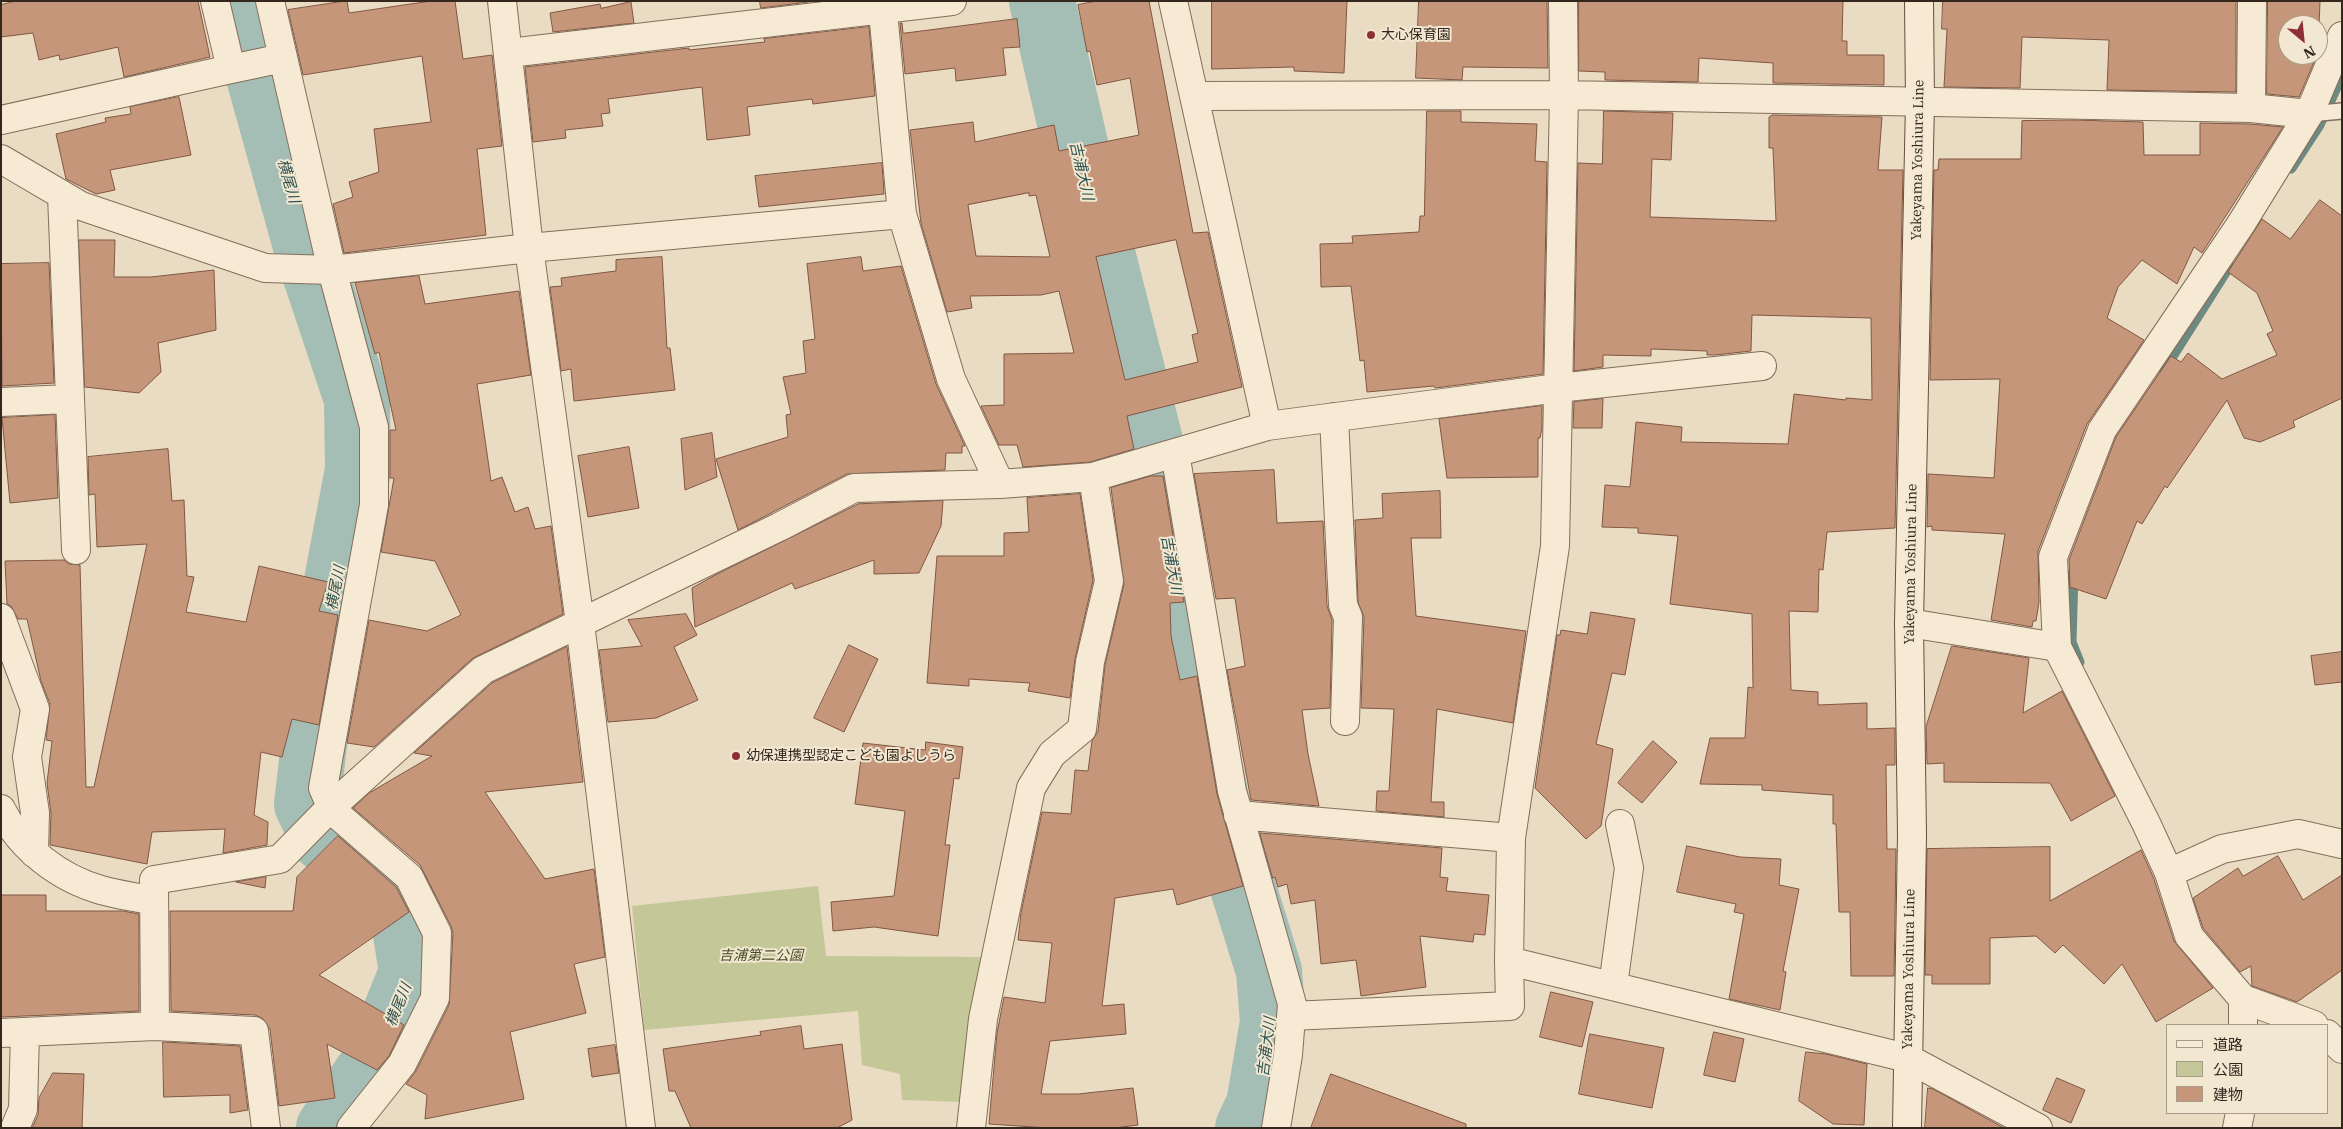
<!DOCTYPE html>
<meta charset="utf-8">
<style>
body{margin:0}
#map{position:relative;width:2343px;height:1129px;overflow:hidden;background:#eadcc2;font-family:"IBM Plex Serif","Noto Sans JP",serif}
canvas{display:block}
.frame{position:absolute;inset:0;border:2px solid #34271e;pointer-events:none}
.legend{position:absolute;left:2166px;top:1024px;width:162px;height:90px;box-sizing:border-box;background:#f2e7d1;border:1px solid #a69a89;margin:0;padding:6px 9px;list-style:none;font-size:15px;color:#34271e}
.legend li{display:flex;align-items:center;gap:10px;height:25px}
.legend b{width:25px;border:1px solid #a69a89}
.north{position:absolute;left:2278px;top:15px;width:50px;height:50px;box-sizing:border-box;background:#f2e7d1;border:1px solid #a69a89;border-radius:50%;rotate:152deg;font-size:14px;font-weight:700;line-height:20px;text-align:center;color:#34271e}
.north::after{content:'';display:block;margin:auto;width:18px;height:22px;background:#8d2f35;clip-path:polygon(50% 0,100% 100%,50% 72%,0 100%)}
</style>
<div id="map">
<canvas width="2343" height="1129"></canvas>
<div class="frame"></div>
<ul class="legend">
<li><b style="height:6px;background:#f6ead5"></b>道路</li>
<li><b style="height:14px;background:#c4c797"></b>公園</li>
<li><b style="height:14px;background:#c6967b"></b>建物</li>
</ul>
<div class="north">N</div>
</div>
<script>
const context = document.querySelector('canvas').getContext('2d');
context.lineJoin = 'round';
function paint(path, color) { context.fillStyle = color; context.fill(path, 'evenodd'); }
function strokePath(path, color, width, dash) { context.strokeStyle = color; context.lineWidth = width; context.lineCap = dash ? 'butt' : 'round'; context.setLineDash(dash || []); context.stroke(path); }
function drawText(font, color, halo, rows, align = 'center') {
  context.font = font + ' "IBM Plex Serif","Noto Sans JP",serif'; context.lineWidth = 4; context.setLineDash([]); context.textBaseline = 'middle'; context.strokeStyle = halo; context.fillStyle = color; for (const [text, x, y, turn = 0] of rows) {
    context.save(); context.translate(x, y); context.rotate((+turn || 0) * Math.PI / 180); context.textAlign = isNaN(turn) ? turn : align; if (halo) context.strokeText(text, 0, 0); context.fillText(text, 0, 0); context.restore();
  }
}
paint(new Path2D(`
 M818,886L826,956L988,957L964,1102L902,1100L900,1074L862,1065L858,1011L644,1030L632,906Z`), '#c4c797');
strokePath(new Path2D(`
 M2291,168L2319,125L2342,74
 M2164,369L2229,266
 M2073,573L2071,642L2079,662`), '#6c8a81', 11);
strokePath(new Path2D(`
 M238,1L306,246L357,399L358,470L327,634L307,804L323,838L400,895L412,972L377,1059L329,1128
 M1042,1L1084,183L1153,453L1167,547L1217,804L1269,971L1273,1022L1259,1105L1248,1128`), '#a4bdb5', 66);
const building = new Path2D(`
 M16,1H198L210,57L124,77L118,47L60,60L59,55L39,60L33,33L1,37V5Z
 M345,1H347L349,13L431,1H455L463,59L492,55L502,146L477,149L486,235L344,253L333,204L353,197L349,182L379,172L374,129L431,122L422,56L303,75L288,10Z
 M760,1H816L761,8Z
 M1097,1H1149L1193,233L1208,232L1242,387L1127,416L1134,449L1090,462L1023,467L1017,445H999L981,406L1004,405V354L1074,353L1059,291L1041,295L970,296L972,308L947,312L921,223L910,130L973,122L975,142L1054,125L1059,151L1139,135L1130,78L1097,85L1090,51L1087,52L1078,5ZM1029,193V196L1036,195L1050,257L976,256L968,205ZM1176,240L1198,333L1192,335L1198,362L1125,380L1096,257Z
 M1212,1H1347L1344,73L1294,71V67L1212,69Z
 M1419,1H1547L1548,68L1463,67L1462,80L1416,78Z
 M1579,1H1843L1842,41H1847V55H1884V85L1773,83V63L1699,58L1698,82L1605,80V72L1579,71Z
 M1943,1H2236V92L2107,90L2109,40L2022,37L2020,88L1944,87L1947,29H1942Z
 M2268,1H2320L2318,53V25H2288V55H2317L2299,97L2267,94Z
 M631,2L634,23L553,32L550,13L600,4L601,8Z
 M1017,19L1020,47L1003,48L1006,75L956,81L955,68L905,74L900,23H902L903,33Z
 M869,27L875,96L813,104L812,99L747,107L750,135L707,140L702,87L608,99L610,113L601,114L603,126L565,130L566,138L533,142L525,67L689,48V50L765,42L764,39Z
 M179,97L191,155L110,170L115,190L96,194L66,179L56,134L106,122L105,118L131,114L130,107Z
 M1427,111H1461V122L1537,124L1535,161L1547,162L1543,374L1435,388L1434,386L1367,392L1364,360L1360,361L1351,286L1321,287L1320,244L1353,243L1352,236L1419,232L1420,216H1424Z
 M1604,111L1673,113L1671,160L1652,159L1650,217L1776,221L1773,148H1769V117L1772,115L1882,117L1878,170H1903L1895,528L1827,532L1823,570L1819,569L1818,612L1789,611L1791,690L1818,692V705L1867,703V729L1895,728V765H1886L1887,849H1896L1894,976H1851L1850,912H1839L1836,824H1833V795L1762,790V785L1700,784L1710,738H1745L1748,687L1753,688L1752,614L1670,604L1678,536L1638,533V528L1602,527L1605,485L1630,487L1636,422L1682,427L1681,442L1788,444L1794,394L1846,400V398L1872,400L1871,318L1752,315L1751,351L1715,355H1707V351L1651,349V356L1603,355V367L1574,371L1578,163L1602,164Z
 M2073,120L2143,122L2144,155H2200V123L2250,124L2283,127L2202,253L2194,247L2177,284L2142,260L2118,287L2107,318L2144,340L2087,424L2038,551L2039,602L2036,621H2033L2032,627L1991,620L2005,534L1932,530V526L1927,527L1928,474L1994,478L2000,379L1930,380L1934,170H1938L1939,159H2021L2022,121Z
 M882,163L884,194L759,207L755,176Z
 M2320,200L2342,216V398L2293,421L2295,427L2260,442L2244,438L2227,400L2167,488L2165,486L2142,524L2137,521L2106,599L2070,587L2069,560L2116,437L2171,356L2181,362L2188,353L2222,379L2277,355L2267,334L2273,331L2257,293L2228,272L2262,219L2290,239Z
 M79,240H115L114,277H151L214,270L216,330L158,343L161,372L139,393L85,387Z
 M662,257L667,348H670L675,390L574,401L571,369L561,371L550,287L562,286L561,278L616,271V260Z
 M861,257L863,271L901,266L936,384L965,446H962V453H946L945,470L847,474L738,530L716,459L788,437L786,415L791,414L783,377L806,373L803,341L815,339L807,264Z
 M49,263L54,383L2,386L1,264Z
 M419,276L425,304L519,291L531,375L477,384L491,481L502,477L515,512L528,507L535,529L551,526L563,614L473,658L374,747L347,743L369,620L427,631L461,615L435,561L381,552L394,478H390V430H396L379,352L375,354L355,283Z
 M1603,399L1602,428H1573L1574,402Z
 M1542,406V428L1540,438H1538V477L1447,478L1439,419Z
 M55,415L58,498L10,503L2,418Z
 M712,433L717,477L685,490L681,439Z
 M629,447L639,508L588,517L578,456Z
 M168,449L172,501L184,500L187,576L194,577L186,612L246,622L259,566L328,582L319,611L338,615L319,725L292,719L282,757L261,752L254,815L268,822L267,845L223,853L225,829L152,832L147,864L50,845L51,813L47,783L52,741L46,740L50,704L41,681L27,619H18L11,606L7,604L5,561L64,560L69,564L80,565L86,787H94L147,544L97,547L95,494L89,495L88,457Z
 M1274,470L1277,523L1323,521L1327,606L1332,620L1330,708L1302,710L1308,754L1319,806L1251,800L1227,670L1245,666L1235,598L1216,599L1194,474Z
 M1151,476H1163L1184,602L1170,603L1171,636L1180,680L1197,676L1217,794L1243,886L1177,905L1173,889L1115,898L1102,1006L1124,1004L1126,1034L1050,1041L1041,1094H1078L1133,1088L1138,1125L1114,1128H1048L989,1124L997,1033L1004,997L1045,1003L1052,943L1018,940L1021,913L1042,812L1071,814L1075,770L1088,771L1092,741L1098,731L1105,665L1124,584L1111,488Z
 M1440,491L1441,538H1411L1416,616L1526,631L1513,723L1437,709L1431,802H1444V817L1376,811L1377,791H1389L1394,709L1361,708L1364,617L1358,602L1355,520L1383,518L1382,494Z
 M1080,494L1093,580L1075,659L1070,698L1028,691L1030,683L969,679V686L927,683L937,556H1004V533L1029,532L1027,498Z
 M943,501L941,526L919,573L874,574V560L795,589L792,583L695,627L692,588L717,574L858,504Z
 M1591,612L1635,619L1625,675L1612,673L1596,744L1613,749L1601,826L1586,839L1535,788L1557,635H1560L1561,630L1587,634Z
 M686,614L697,635L674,647L698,700L656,718L608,722L599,650L642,646L628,620Z
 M849,645L878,659L844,732L814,718Z
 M1952,646L2029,658L2023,713L2062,691L2115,796L2071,821L2050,783L1944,782V763L1927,764L1926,727Z
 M567,647L583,782L485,792L545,879L594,869L605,957L574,964L586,1013L510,1032L524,1099L425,1119L427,1095L406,1084L416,1071L449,1005L453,933L451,926L420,865L353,808L369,793L432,756L414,753L492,683Z
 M2342,652V682L2315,685L2311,656Z
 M1653,741L1677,762L1642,803L1618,783Z
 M926,742L963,747L959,779L954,778L945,845H950L938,936L874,927L833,931L831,902L894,896L905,811L855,804L863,743L925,750Z
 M1260,833L1442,848L1440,877L1448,878L1446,891L1489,895L1485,935L1474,934L1473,942L1420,936L1426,987L1361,996L1356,960L1321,964L1315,900L1291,904L1287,884L1278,887L1275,877L1273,878Z
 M338,836L396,887L409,912L319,975L404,1025L389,1056L377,1070L327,1044L335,1098L279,1106L270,1029L262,1018L255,1015L171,1011L170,911H293L297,877Z
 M1687,846L1740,857L1781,859L1779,885L1799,889L1783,971L1786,972L1780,1010L1729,999L1744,914L1734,912L1736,904L1677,892Z
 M2050,847V901L2141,850L2154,879L2174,941L2213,988L2156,1022L2122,964L2104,984L2063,945L2055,953L2036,936L1990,938V984H1932V975H1925L1927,849Z
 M2278,856L2303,900L2342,875V970L2297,1002L2252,986L2251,966L2240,972L2203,928L2193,898L2238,868L2243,876Z
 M266,877L265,888L236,882Z
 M1,895H46V911H123L139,914V1011L1,1017Z
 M1551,992L1593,1002L1582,1047L1540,1037Z
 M801,1026L804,1049L842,1044L852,1120L837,1128H691L675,1091H669L663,1049L761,1035L760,1032Z
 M1714,1032L1744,1039L1735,1082L1704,1075Z
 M1590,1034L1664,1048L1652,1108L1579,1094Z
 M163,1042L240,1046L248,1110L230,1113V1095L164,1097Z
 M615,1045L619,1073L592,1077L588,1049Z
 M1806,1052L1826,1054L1867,1064L1864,1125L1833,1124L1799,1101Z
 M53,1073L84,1074L82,1128H32L38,1115L39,1098Z
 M1331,1074L1466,1124V1128H1311Z
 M2057,1078L2085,1090L2071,1123L2043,1110Z
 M1928,1088L1933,1089L2004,1128H1925Z`);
paint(building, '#c6967b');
strokePath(building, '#805742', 1);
const service = new Path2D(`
 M2309,114L2342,111`);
const minor = new Path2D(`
 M270,1L332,270L374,427V505L323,788L333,811L409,877L437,933L435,998L402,1064L351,1128
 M502,1L529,248L580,623L641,1128
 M882,1L902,214L951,379L1000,484L1093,477L1267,426L1558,388L1762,366
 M1173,1L1267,426
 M1563,1L1564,95L1555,546L1511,838L1509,961L1907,1058L2038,1128
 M509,53L952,1
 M231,69L283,58
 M1194,96L1564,95L2251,108L2309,114
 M2251,108L2252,1
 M1,120L231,69L215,1
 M1,159L81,206L265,268L332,270L529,248L902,214
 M62,195L76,550
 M1,402L69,399
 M1334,417L1343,605L1348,617L1345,721
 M1175,453L1232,791L1292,1004L1288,1055L1276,1128
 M1,618L35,709L27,757L35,813L34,853
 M1909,623L2057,647
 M1,809C20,848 59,878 101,890C118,895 137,897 154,901
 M1238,815L1511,838
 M2169,873L2222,849L2298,834L2342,844
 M1613,986L1629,868L1620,824
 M1291,1016L1510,1006L1509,961
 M2243,1025V999
 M2314,1025L2243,999L2189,936L2169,873L2146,823L2057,647L2053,557L2102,430L2241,224L2309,114L2342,36
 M155,1026L154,880L280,859L331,807L483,670L779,527L854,488L1000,484
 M1,1033L155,1026L254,1031L266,1128
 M2327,1034L2342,1049
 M15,1128L23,1109L25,1032
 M971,1128L983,1019L1031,788L1052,754L1082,729L1090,662L1109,581L1093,477
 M2237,1128L2240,1113`);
const secondary = new Path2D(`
 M1907,1128L1912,835L1909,623L1920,102L1919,1`);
strokePath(service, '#836e5b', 18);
strokePath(minor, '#836e5b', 30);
strokePath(secondary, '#654f3e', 30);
strokePath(service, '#f6ead5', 15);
strokePath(minor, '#f6ead5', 28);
strokePath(secondary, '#f6ead5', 28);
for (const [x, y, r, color] of [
 [1371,35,5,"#8d2f35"],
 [736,756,5,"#8d2f35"]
]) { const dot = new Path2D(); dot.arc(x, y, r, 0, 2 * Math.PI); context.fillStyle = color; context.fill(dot); strokePath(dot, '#f2e7d1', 2); }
drawText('14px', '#34271e', '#f2e7d1', [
 ["大心保育園",1381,35],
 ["幼保連携型認定こども園よしうら",746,756]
], 'left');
drawText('14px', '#34271e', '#f2e7d1', [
 ["Yakeyama Yoshiura Line",1918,160,-89],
 ["Yakeyama Yoshiura Line",1911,564,-89],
 ["Yakeyama Yoshiura Line",1909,969,-89]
]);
drawText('italic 14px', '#474f26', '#f2e7d1', [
 ["吉浦第二公園",761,956]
]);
drawText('italic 15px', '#2e524e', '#f2e7d1', [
 ["吉浦大川",1081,171,77],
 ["横尾川",288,181,74],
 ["吉浦大川",1171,565,80],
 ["横尾川",336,588,-79],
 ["横尾川",399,1005,-68],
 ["吉浦大川",1267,1047,-83]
]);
</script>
